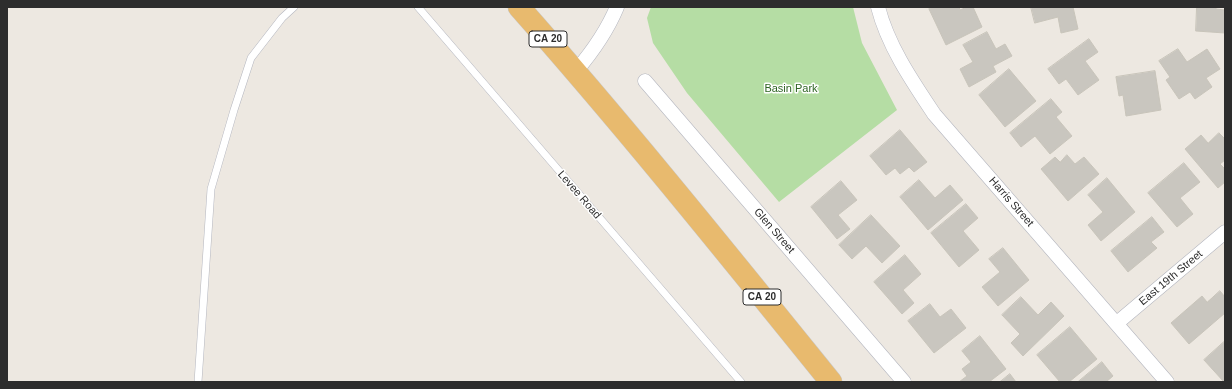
<!DOCTYPE html>
<style>
body{margin:0}
#map{position:relative;width:1232px;height:389px;overflow:hidden;background:#ede8e1;font-family:Helvetica,sans-serif}
canvas{display:block}
.frame{position:absolute;inset:0;border:8px solid #2d2d2d;pointer-events:none}
</style>
<div id="map">
<canvas width="1232" height="389"></canvas>
<div class="frame"></div>
</div>
<script>
const context = document.querySelector('canvas').getContext('2d');
context.lineJoin = 'round';
function paint(path, color) { context.fillStyle = color; context.fill(path, 'evenodd'); }
function strokePath(path, color, width, dash) { context.strokeStyle = color; context.lineWidth = width; context.lineCap = dash ? 'butt' : 'round'; context.setLineDash(dash || []); context.stroke(path); }
function drawText(font, color, halo, rows, align = 'center') {
  context.font = font + ' Helvetica,sans-serif'; context.lineWidth = 3; context.setLineDash([]); context.textBaseline = 'middle'; context.strokeStyle = halo; context.fillStyle = color; for (const [text, x, y, turn = 0] of rows) {
    context.save(); context.translate(x, y); context.rotate((+turn || 0) * Math.PI / 180); context.textAlign = isNaN(turn) ? turn : align; if (halo) context.strokeText(text, 0, 0); context.fillText(text, 0, 0); context.restore();
  }
}
paint(new Path2D(`
 M651,7H853L862,43L897,110L779,202L687,93L653,43L647,18Z`), '#b5dda4');
const building = new Path2D(`
 M932,7H959L960,10L967,7H973L982,27L946,45L929,9Z
 M1031,7H1073L1078,29L1061,33L1058,17L1035,23Z
 M1197,7H1216V9L1225,10V33L1196,31Z
 M987,32L996,49L1005,44L1012,56L993,66L996,72L969,87L960,69L973,62L963,45Z
 M1089,39L1098,52L1085,61L1099,80L1078,95L1066,79L1059,84L1048,69Z
 M1178,49L1187,62L1207,49L1220,69L1206,78L1212,87L1195,99L1190,92L1179,99L1166,80L1170,77L1159,61Z
 M1009,69L1036,101L1005,127L979,95Z
 M1155,71L1161,110L1126,116L1123,95L1119,96L1116,77Z
 M1051,99L1062,112L1056,117L1072,136L1050,154L1035,136L1021,147L1010,133Z
 M900,130L927,162L914,172L909,167L900,174L895,168L886,175L870,156Z
 M1219,133L1225,139V160L1220,164L1225,169V182L1218,188L1185,149L1201,135L1208,143Z
 M1067,155L1075,164L1084,157L1099,174L1068,201L1041,169L1055,157L1060,162Z
 M1184,163L1200,182L1180,198L1193,214L1177,227L1148,193Z
 M1107,178L1135,212L1101,241L1088,225L1103,212L1088,195Z
 M919,180L935,198L950,185L963,200L928,230L900,197Z
 M841,181L857,200L838,215L850,229L837,239L811,207Z
 M966,204L978,218L963,231L979,250L959,267L931,233Z
 M871,215L900,246L882,263L866,246L852,259L839,245Z
 M1152,217L1164,232L1151,242L1157,248L1128,272L1111,251Z
 M1003,248L1029,280L998,306L982,287L1000,272L989,259Z
 M905,255L921,274L903,290L914,303L902,314L874,282Z
 M1220,291L1225,297V313L1189,344L1171,323L1202,296L1207,302Z
 M1021,297L1038,315L1051,302L1064,316L1023,356L1011,343L1020,334L1002,315Z
 M930,304L940,317L951,309L966,328L934,353L908,321Z
 M1070,327L1097,359L1069,382H1060L1037,355Z
 M980,336L1006,369L989,382H959L967,376L962,369L971,362L962,351Z
 M1225,341V382H1224L1204,360Z
 M1102,362L1113,376L1106,382H1078Z
 M1010,374L1016,382H1000Z`);
paint(building, '#c9c6bf');
strokePath(building, '#c8c4ba', 1);
const service = new Path2D(`
 M418,7L741,382
 M198,382L211,189L234,110L251,58L282,18L294,7`);
const minor = new Path2D(`
 M878,7C888,46 912,81 934,114L1167,382
 M576,71C593,51 607,31 617,7
 M645,81L904,382
 M1117,323L1225,232`);
const trunk = new Path2D(`
 M519,7C627,129 729,256 831,382`);
strokePath(service, '#b4b6bf', 8);
strokePath(minor, '#b4b6bf', 15);
strokePath(trunk, '#c8c8c8', 23);
strokePath(service, '#fff', 7);
strokePath(minor, '#fff', 14);
strokePath(trunk, '#e8ba6e', 22);
for (const [x, y, w] of [
 [548,39,38],
 [762,297,38]
]) { const box = new Path2D(); box.roundRect(x - w / 2, y - 8, w, 16, 3); context.fillStyle = '#fff'; context.fill(box); strokePath(box, '#2d2d2d', 1); }
drawText('bold 10px', '#2d2d2d', null, [
 ["CA 20",548,39],
 ["CA 20",762,297]
]);
drawText('11px', '#2e6423', '#fff', [
 ["Basin Park",791,89]
]);
drawText('11px', '#2d2d2d', '#fff', [
 ["Levee Road",579,195,49],
 ["Harris Street",1011,202,49],
 ["Glen Street",774,231,49],
 ["East 19th Street",1171,278,-40]
]);
</script>
